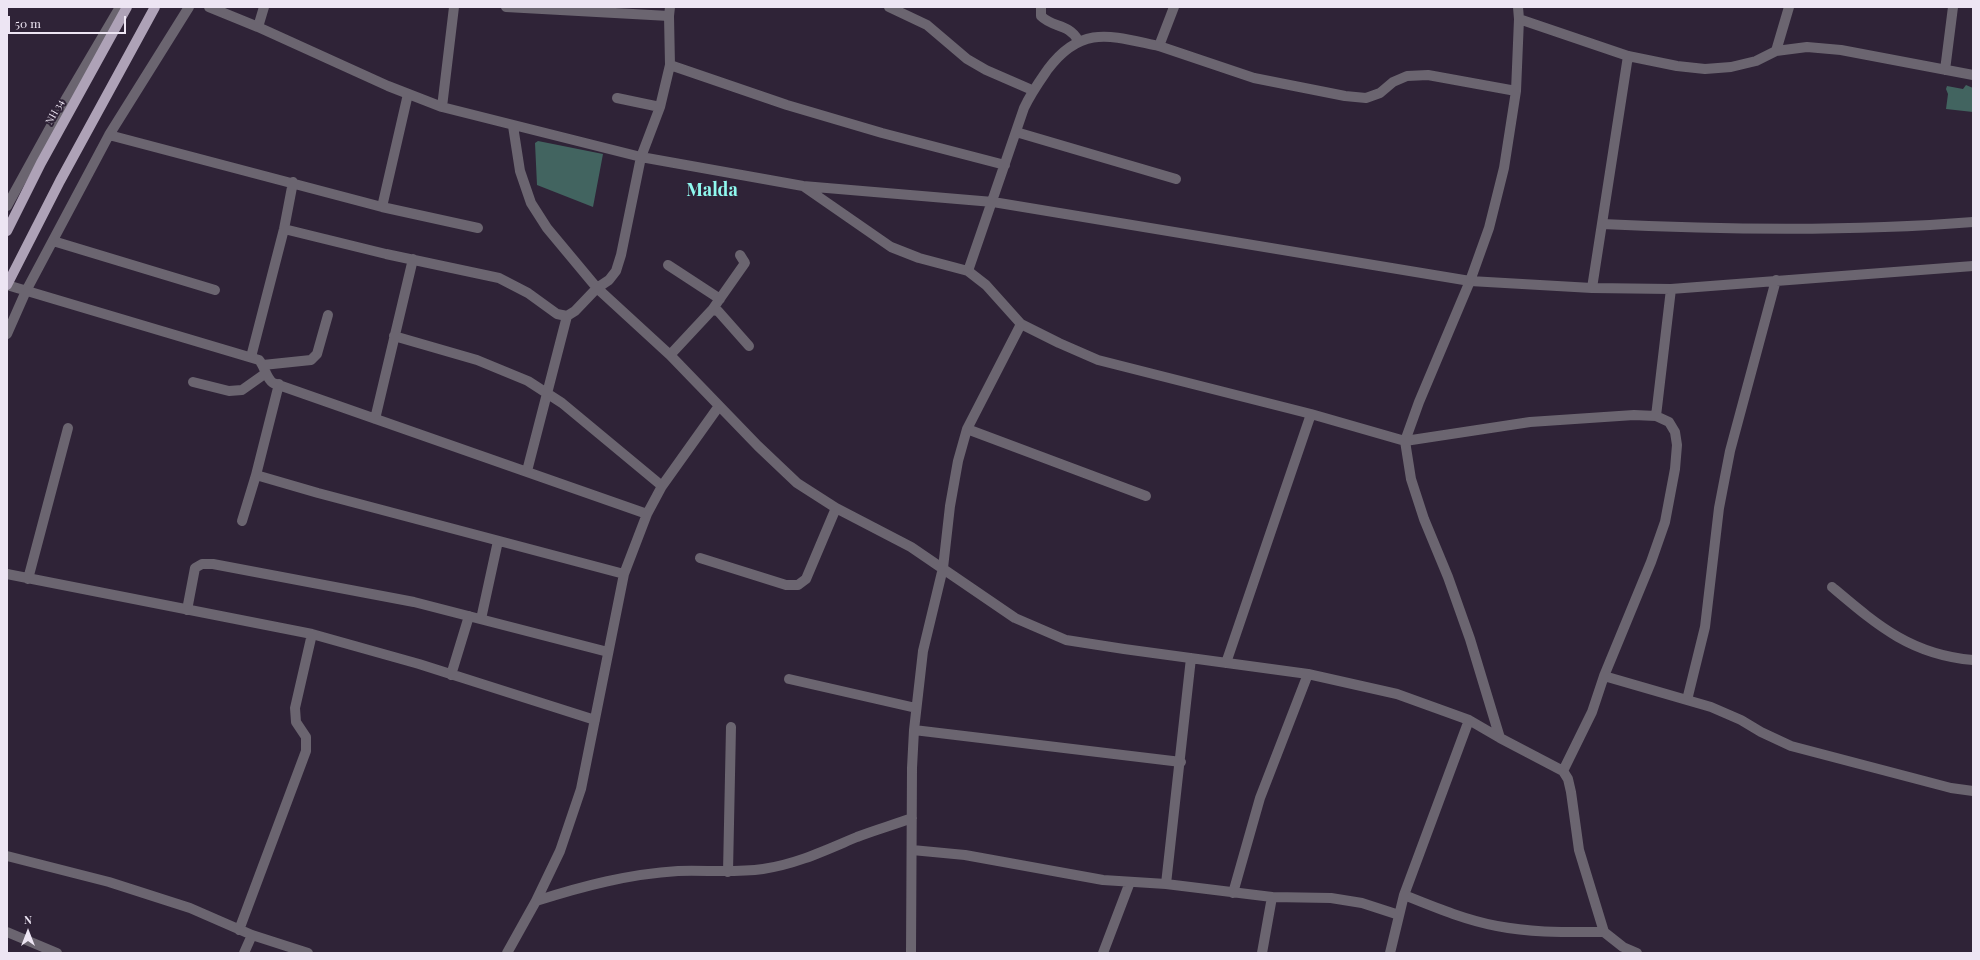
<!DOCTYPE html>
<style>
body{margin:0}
#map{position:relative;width:1980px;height:960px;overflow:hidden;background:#2f2337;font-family:"Playfair Display",serif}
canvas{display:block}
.frame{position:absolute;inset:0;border:8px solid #ede5f3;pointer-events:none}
.north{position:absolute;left:8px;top:912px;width:40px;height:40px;-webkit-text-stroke:3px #2f2337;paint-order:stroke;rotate:0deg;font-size:11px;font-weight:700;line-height:16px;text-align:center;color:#ede5f3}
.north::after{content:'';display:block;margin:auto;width:14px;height:18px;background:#ede5f3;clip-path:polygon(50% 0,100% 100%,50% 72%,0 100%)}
.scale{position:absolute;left:8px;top:16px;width:118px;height:18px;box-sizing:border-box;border:2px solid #ede5f3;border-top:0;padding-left:5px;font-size:12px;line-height:14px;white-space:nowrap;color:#ede5f3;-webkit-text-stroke:3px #2f2337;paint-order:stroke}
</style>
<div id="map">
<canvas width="1980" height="960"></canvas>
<div class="frame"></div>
<div class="north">N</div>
<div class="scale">50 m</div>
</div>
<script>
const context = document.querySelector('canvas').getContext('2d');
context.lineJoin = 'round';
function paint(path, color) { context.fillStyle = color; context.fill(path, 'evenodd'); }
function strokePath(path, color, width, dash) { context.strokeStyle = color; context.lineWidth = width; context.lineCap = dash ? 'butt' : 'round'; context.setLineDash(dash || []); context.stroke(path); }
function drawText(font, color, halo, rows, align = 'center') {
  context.font = font + ' "Playfair Display",serif'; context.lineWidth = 4; context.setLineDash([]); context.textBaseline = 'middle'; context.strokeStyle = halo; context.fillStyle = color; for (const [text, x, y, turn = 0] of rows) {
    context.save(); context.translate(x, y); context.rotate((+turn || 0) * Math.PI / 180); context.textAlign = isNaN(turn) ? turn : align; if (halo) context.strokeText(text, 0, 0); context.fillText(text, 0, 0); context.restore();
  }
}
paint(new Path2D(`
 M1966,85L1973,88V112L1946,109L1948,94L1946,89L1947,86L1963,89Z
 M538,141L603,154L593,207L537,185L535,143Z`), '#426460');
strokePath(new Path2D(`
 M209,7L258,27L388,86L442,107L641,157L803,186L993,202L1470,281L1592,288L1671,289L1656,416L1669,422L1675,432L1677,445L1675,469L1665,522L1651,562L1604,676L1592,712L1563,771
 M506,7L669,16L670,7
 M889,7L927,25L967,59L986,70L1032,90
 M1041,7V16C1053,28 1068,23 1078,40
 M1174,7L1159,46C1111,36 1082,24 1048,69C1039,82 1031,93 1024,108L968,271L986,285L1021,324L1059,343L1098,360L1311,414L1405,441L1530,422L1634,415L1656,416
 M1518,7L1519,19L1628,56L1677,66L1705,69L1731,67L1756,61L1776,51L1807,47L1841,50L1973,75
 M1519,19L1516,91L1504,168L1489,228L1470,281L1419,402L1405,441L1411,479L1424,519L1448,577L1470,639L1500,738L1563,771L1568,779L1571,792L1579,850L1604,932L1623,947L1637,953
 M258,27L264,7
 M1159,46L1254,78L1345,96L1366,98L1380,93L1393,82L1407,76L1428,75L1516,91
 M1776,51L1789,7
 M670,65L787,105L882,133L1005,165
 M1945,70L1953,7
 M617,98L660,107
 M442,107L454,7
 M513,126L520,171L531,203L547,228L597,288L670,355L758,446L797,483L836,508L911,547L1015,618L1066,640L1124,649L1308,674L1397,694L1469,720L1500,738
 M1016,132L1176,179
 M109,135L382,207L478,228
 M803,186L891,247L919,258L968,271
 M7,206L67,97L120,7
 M382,207L408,94
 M1602,224C1726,230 1849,232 1973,222
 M284,229L386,254L499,278L528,293L557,314L567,316L575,311L597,288L609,280L616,271L621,255L641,157L660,107L670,65L669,16
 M53,241L215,290
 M668,265L720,299
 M7,285L259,360C265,367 266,378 273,383L647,514L662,486L719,406
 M1592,288L1628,56
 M1671,289L1973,266
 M712,310L745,263L740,255
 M7,334L26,291L109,135L189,7
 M394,336L477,360L528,381L562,403L662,486
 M670,355L712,310L718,311L749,346
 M251,357L284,229L293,182
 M263,365L311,360L317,354L328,315
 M193,382L229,391L242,390L266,373
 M375,419L413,259
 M967,429L1146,496
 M527,471L567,316
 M256,475L318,493L624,574
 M242,521L256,475L279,384
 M700,558L786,585H798L806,579L836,508
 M7,574L312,634L419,664L595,720
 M28,579L68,428
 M1832,587C1877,625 1911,655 1973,660
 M187,610L195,568L202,564H213L414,602L608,652
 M481,619L498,541
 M1226,663L1311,414
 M451,675L469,616
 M1604,676L1711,707L1741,720L1761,732L1791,746L1951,788L1973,791
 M789,679L916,708
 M1687,700L1705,627L1719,508L1730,451L1776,280
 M914,730L1181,762
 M912,850L965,855L1103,880L1166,884L1272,897L1331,898L1362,903L1399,915
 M7,856L109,882L190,908L252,935L308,953
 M728,872L731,727
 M1166,884L1191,658
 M1233,893L1260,798L1308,674
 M1404,895C1434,907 1465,920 1497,926C1533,933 1568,932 1604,932
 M536,901L560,851L581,789L624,574L647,514
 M239,930L306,751V737L296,722L295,708L312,634
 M7,932L57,953
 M244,953L252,935
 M507,953L536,901C583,886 629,874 678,871C706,870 734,873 763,869C797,864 826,850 857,837C875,830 893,825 912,818
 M911,953L912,768L914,730L923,651L943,568L950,506L958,461L967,429L1021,324
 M1103,953L1130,882
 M1262,953L1272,897
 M1390,953L1404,895L1469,720`), '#6b6570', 10);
strokePath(new Path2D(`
 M7,231L41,163L127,7
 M7,285L60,181L155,7`), '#aea2b7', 10);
drawText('10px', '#ede5f3', '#2f2337', [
 ["NH 34",55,112,-61]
]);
drawText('bold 18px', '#8ff9ef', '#2f2337', [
 ["Malda",712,190]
]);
</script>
